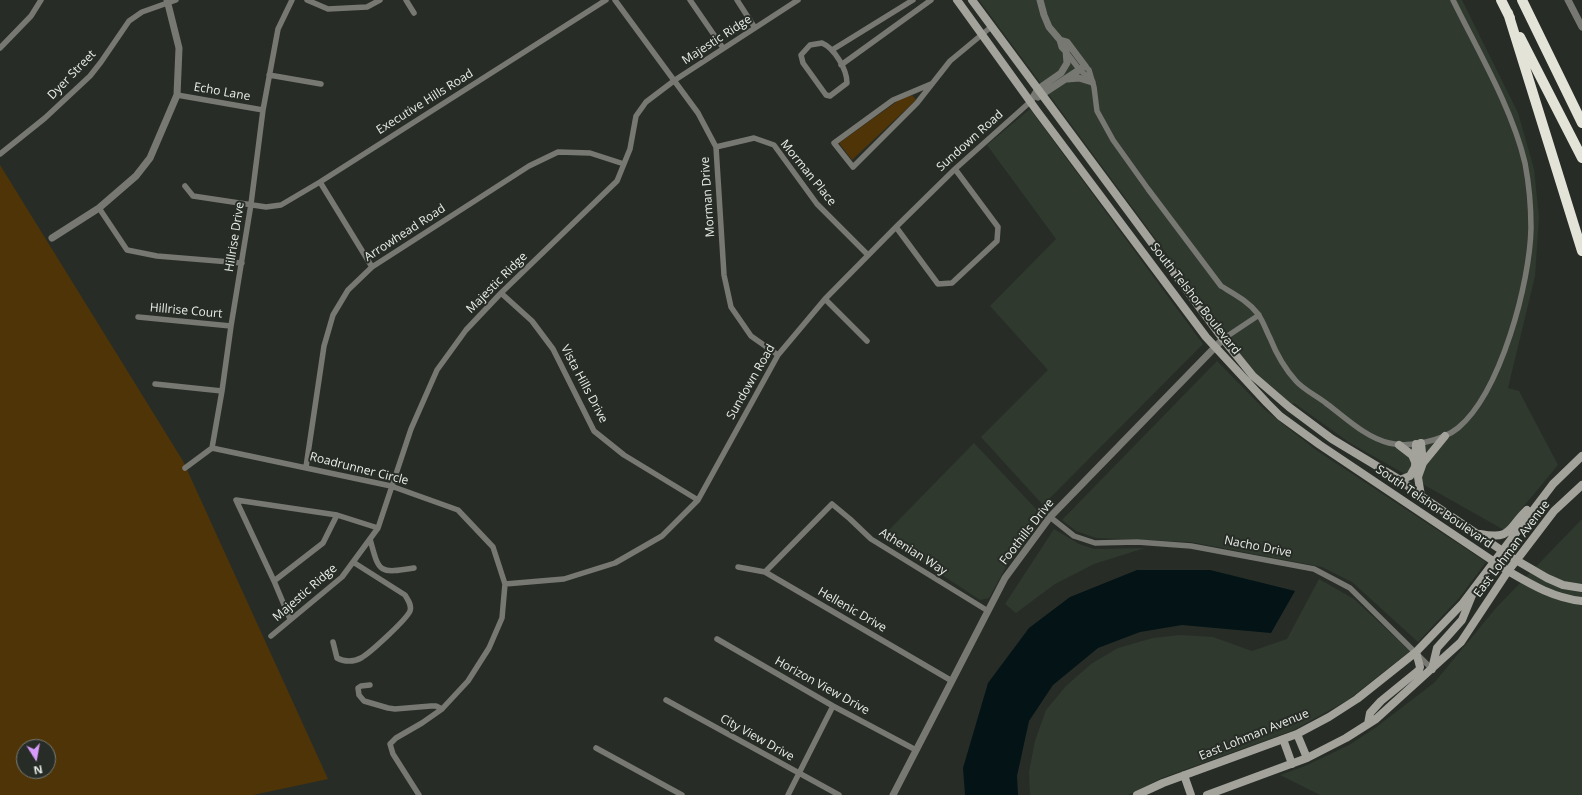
<!DOCTYPE html>
<style>
body{margin:0}
#map{position:relative;width:1582px;height:795px;overflow:hidden;background:#272d26;font-family:"Open Sans",sans-serif}
canvas{display:block}
.north{position:absolute;left:16px;top:739px;width:40px;height:40px;box-sizing:border-box;background:#272d26;border:1px solid #757a74;border-radius:50%;rotate:169deg;font-size:11px;font-weight:700;line-height:16px;text-align:center;color:#e9ede8}
.north::after{content:'';display:block;margin:auto;width:14px;height:18px;background:#d69bfa;clip-path:polygon(50% 0,100% 100%,50% 72%,0 100%)}
</style>
<div id="map">
<canvas width="1582" height="795"></canvas>
<div class="north">N</div>
</div>
<script>
const context = document.querySelector('canvas').getContext('2d');
context.lineJoin = 'round';
function paint(path, color) { context.fillStyle = color; context.fill(path, 'evenodd'); }
function strokePath(path, color, width, dash) { context.strokeStyle = color; context.lineWidth = width; context.lineCap = dash ? 'butt' : 'round'; context.setLineDash(dash || []); context.stroke(path); }
function drawText(font, color, halo, rows, align = 'center') {
  context.font = font + ' "Open Sans",sans-serif'; context.lineWidth = 4; context.setLineDash([]); context.textBaseline = 'middle'; context.strokeStyle = halo; context.fillStyle = color; for (const [text, x, y, turn = 0] of rows) {
    context.save(); context.translate(x, y); context.rotate((+turn || 0) * Math.PI / 180); context.textAlign = isNaN(turn) ? turn : align; if (halo) context.strokeText(text, 0, 0); context.fillText(text, 0, 0); context.restore();
  }
}
paint(new Path2D(`
 M979,0H1462L1518,113L1534,169L1539,217L1535,276L1508,388L1519,391L1558,465L1504,530L1350,443L1294,403L1289,407L1253,376L1223,339L1214,318Z
 M1030,109L1203,344L1043,505L981,437L1048,370L990,306L1056,239L987,145Z
 M1217,361L1264,409L1316,450L1486,562L1460,597L1418,642L1352,582L1322,567L1191,542L1096,538L1076,531L1062,520Z
 M974,443L1037,510L989,598L980,600L883,536Z
 M1582,519V795H1320L1280,775L1305,766L1349,745L1375,728L1434,683L1496,608Z
 M1054,529L1079,544L1094,549L1145,548L1094,564L1055,584L1016,613L1005,604Z
 M1319,579L1354,599L1410,651L1348,700L1294,730L1162,778L1128,795H1030L1029,772L1035,741L1046,710L1066,686L1091,664L1118,648L1153,638L1180,635L1213,637L1252,651L1287,639Z`), '#2f392e');
paint(new Path2D(`
 M912,95L916,100L852,160L839,143L899,100Z
 M0,165L183,461L328,779L253,795H0ZM24,747H48V771H24Z`), '#4f3408');
paint(new Path2D(`
 M1137,570H1210L1295,591L1271,633L1182,625L1140,632L1098,648L1053,685L1029,721L1017,776L1018,795H965L963,768L988,683L1029,628L1070,597Z`), '#031316');
strokePath(new Path2D(`
 M307,0L328,9L367,7L380,0
 M406,0L414,13
 M615,0L698,113L716,147L724,275L731,307L751,336L778,355
 M690,0L723,48
 M737,0L755,28
 M822,43C834,48 847,69 847,83L830,96L826,95L803,63L801,55L810,45Z
 M0,48L31,16L41,0
 M832,50L913,0
 M1066,52L1079,69L1092,81
 M841,65L931,0
 M1085,66L1089,70L1094,87L1097,111L1113,140L1148,189L1221,286C1234,294 1248,301 1258,314C1263,321 1266,330 1270,338C1276,353 1285,369 1296,381C1304,390 1317,396 1327,404C1346,418 1365,437 1389,443C1409,448 1442,441 1458,428C1501,392 1530,282 1531,228C1531,206 1529,184 1525,163C1512,108 1478,51 1453,0
 M269,75L321,84
 M931,84L893,100L834,143L853,167L917,103L950,61L991,27
 M177,95L263,110
 M716,147L754,138L774,145L817,204L868,255
 M0,154L45,118L90,76L101,62L129,21L142,12L176,0
 M320,182L372,267
 M185,186L193,196L266,207L281,205L320,182L606,0
 M99,208L127,250L157,256L242,263
 M896,227L938,284L952,283L997,241L998,227L955,169
 M501,293L532,321L553,349L594,431L624,455L698,500
 M825,299L867,341
 M138,317L231,326
 M1223,339L1259,315
 M155,384L222,391
 M212,448L391,486L458,510L493,547L505,584L502,618L489,648L468,681L442,709L422,723L396,738L390,744L393,754L419,795
 M306,467L324,346L333,315L348,290L372,267L529,166L558,152L590,153L624,164
 M185,468L212,448L222,391L231,326L251,204L263,110L278,29L292,0
 M1050,517L1074,536L1095,543L1137,542L1191,546L1314,569L1350,588L1432,669
 M370,539C379,572 378,574 414,568
 M738,567L765,572L952,681
 M765,572L832,504L850,519L871,539L988,611
 M274,581L236,500L337,515
 M505,584L564,579L615,563L662,536L698,500L778,355L825,299L896,227L955,169L1030,102
 M290,619L274,581L323,543L337,515L378,528
 M271,636L342,577L378,528L411,429L437,370L466,330L501,293L617,181L630,149L636,116L646,102L675,80L798,0
 M717,639L833,706L916,750
 M333,642L337,658C344,662 354,662 361,658C370,653 406,620 410,611C412,605 408,600 405,595L353,562
 M370,685L361,686L358,688L359,695L364,701L388,708L395,709L431,706H436L442,709
 M666,700L839,795
 M596,748L682,795
 M788,795L833,706`), '#787873', 5.5);
strokePath(new Path2D(`
 M1568,0L1582,27
 M1067,79L1079,78L1092,82
 M1038,97L1085,66L1067,42L1060,40
 M1030,102L1038,89L1061,73L1067,63L1066,51L1062,47L1060,40L1049,27L1044,15L1040,0
 M52,238L99,208L136,176L150,158L177,95L179,48L167,0
 M893,795L1005,578L1050,517L1223,339`), '#787873', 7);
strokePath(new Path2D(`
 M957,0L1037,111L1206,337L1267,403L1280,416L1320,445L1508,571C1532,585 1554,598 1582,601
 M972,0L1223,339L1253,376L1289,407L1332,439L1400,480L1421,496L1516,560L1547,578L1563,585L1582,588
 M1421,443L1423,463
 M1399,445L1412,455L1415,462
 M1400,480L1410,476L1415,467L1416,444
 M1421,496L1418,477L1423,463L1445,436
 M1480,534C1512,540 1507,529 1527,510
 M1432,669L1437,648L1462,620L1473,593
 M1368,724L1370,713L1381,701L1419,670L1420,667L1416,652
 M1297,734L1307,758
 M1283,739L1292,764
 M1184,775L1191,795
 M1137,795L1163,783L1297,734L1329,717L1357,699L1416,652L1463,603L1553,484L1582,456
 M1207,795L1307,758L1346,738L1376,719L1461,642L1508,571L1522,553L1554,511L1582,485`), '#a3a39c', 8);
strokePath(new Path2D(`
 M1501,0L1510,18
 M1522,0L1582,123
 M1508,13L1582,251
 M1520,37L1582,158`), '#e3e3d8', 10);
drawText('12px', '#e9ede8', '#272d26', [
 ["Majestic Ridge",717,40,-33],
 ["Dyer Street",72,75,-46],
 ["Echo Lane",222,92,10],
 ["Executive Hills Road",425,102,-32],
 ["Sundown Road",970,141,-42],
 ["Morman Place",808,173,51],
 ["Morman Drive",708,197,-94],
 ["Arrowhead Road",405,233,-33],
 ["Hillrise Drive",235,237,-81],
 ["Majestic Ridge",497,283,-45],
 ["South Telshor Boulevard",1195,299,52],
 ["Hillrise Court",186,311,5],
 ["Sundown Road",751,382,-60],
 ["Vista Hills Drive",584,384,62],
 ["Roadrunner Circle",359,469,14],
 ["South Telshor Boulevard",1434,507,34],
 ["Foothills Drive",1027,532,-52],
 ["Nacho Drive",1258,547,11],
 ["East Lohman Avenue",1512,549,-53],
 ["Athenian Way",913,552,32],
 ["Majestic Ridge",305,593,-41],
 ["Hellenic Drive",852,610,30],
 ["Horizon View Drive",822,686,29],
 ["East Lohman Avenue",1254,735,-22],
 ["City View Drive",757,738,29]
]);
</script>
